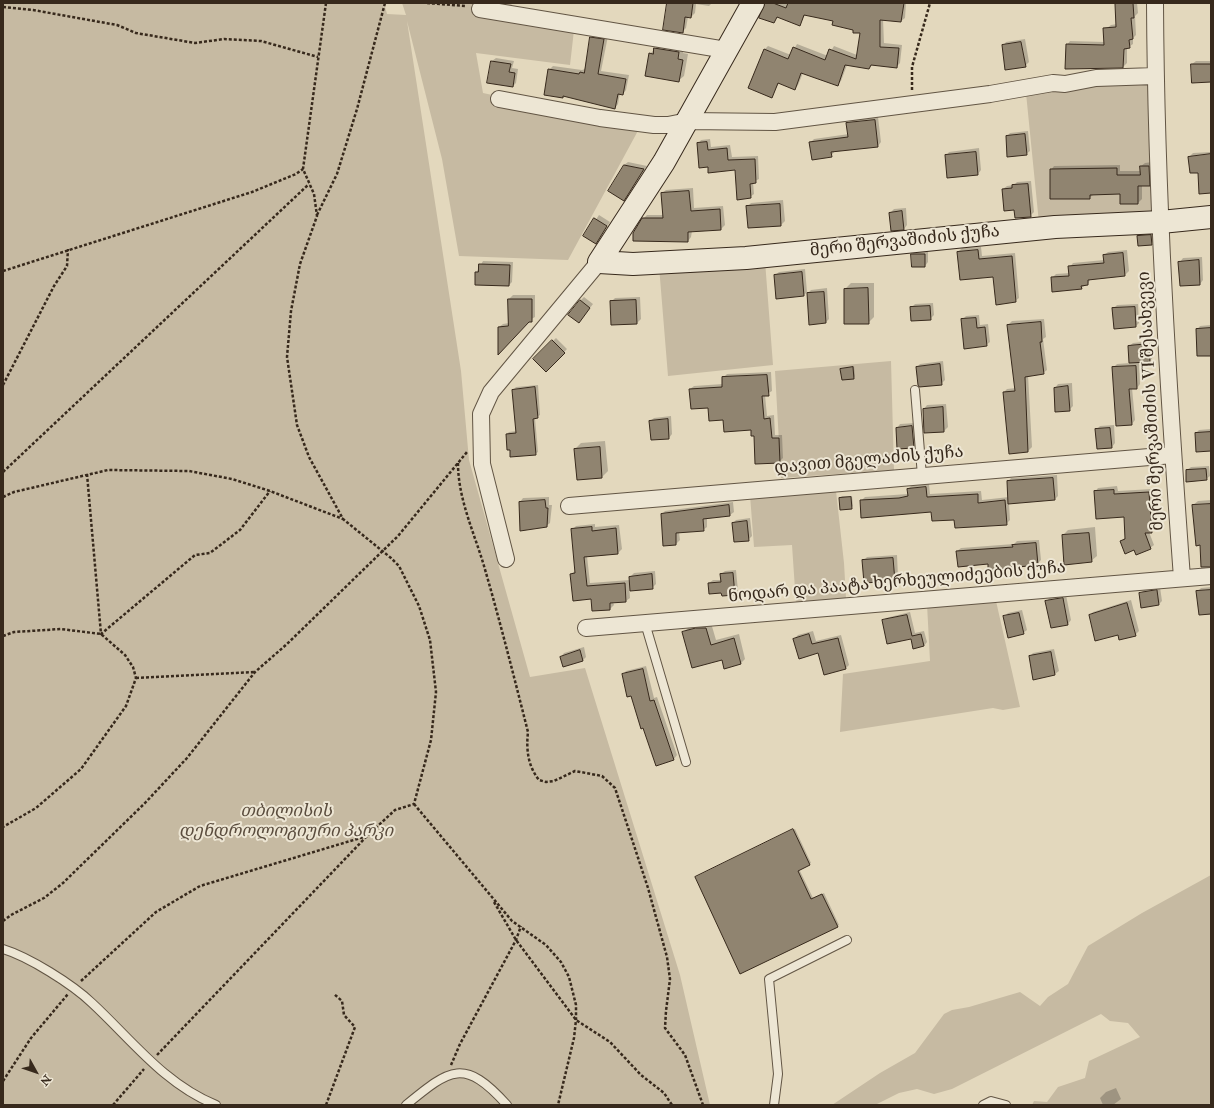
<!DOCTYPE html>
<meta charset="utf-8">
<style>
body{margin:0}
#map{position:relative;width:1214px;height:1108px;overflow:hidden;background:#e3d8bd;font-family:"IM FELL Double Pica",serif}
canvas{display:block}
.frame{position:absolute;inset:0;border:4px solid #37291c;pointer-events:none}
.north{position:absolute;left:16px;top:1052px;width:40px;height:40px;-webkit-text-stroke:3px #ede6d4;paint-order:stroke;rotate:130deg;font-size:11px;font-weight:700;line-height:16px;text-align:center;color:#37291c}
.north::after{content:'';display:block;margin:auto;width:14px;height:18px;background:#37291c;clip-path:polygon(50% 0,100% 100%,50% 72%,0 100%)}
</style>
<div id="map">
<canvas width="1214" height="1108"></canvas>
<div class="frame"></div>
<div class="north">N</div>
</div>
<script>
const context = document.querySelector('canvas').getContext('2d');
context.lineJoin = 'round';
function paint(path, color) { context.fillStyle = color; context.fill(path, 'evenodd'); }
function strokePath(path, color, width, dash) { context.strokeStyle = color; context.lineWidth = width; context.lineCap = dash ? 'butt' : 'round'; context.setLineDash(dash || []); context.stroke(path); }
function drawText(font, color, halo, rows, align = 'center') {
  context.font = font + ' "IM FELL Double Pica","Noto Serif Georgian",serif'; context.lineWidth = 4; context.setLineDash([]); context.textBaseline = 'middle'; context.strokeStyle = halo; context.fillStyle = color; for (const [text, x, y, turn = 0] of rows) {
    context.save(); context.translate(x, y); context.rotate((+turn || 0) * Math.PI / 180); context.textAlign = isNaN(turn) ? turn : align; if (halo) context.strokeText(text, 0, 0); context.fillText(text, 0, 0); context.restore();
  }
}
paint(new Path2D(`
 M3,3H384L387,14L406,15L402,3H512L508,18L574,30L570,65L476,53L483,93L640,127L568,260L459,256L442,159L407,21L461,371L469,460L530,677L585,668L680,975L710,1105H3Z
 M1150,81L1155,217L1039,223L1026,93L1072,86Z
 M765,261L773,365L668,376L659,266Z
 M891,361L894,470L781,478L775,371Z
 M836,491L844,563L846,598L796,604L792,545L754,547L750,495Z
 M996,601L1020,707L1003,710L993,708L840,732L843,674L930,661L927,604Z
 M1211,875V1103L1207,1105H1032L1034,1101L1047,1102L1058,1087L1085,1078L1089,1061L1140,1037L1128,1023L1110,1021L1101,1014L952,1089L934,1094L917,1089L899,1093L875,1105H832L880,1073L915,1053L944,1014L952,1010L969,1007L1020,992L1040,1006L1048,997L1068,984L1088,946L1142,913Z`), '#c6baa2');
paint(new Path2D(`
 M670,3H712L709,6L696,4L695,13L691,17H688L686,28L682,32Z
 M766,3H906L905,18L901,21L883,19L884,43L902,45L900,63L896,67L872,65L869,68L847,65L841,81L837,85L803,73L798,85L795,89L779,83L772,96L765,49L768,46L791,55L797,44L828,56L834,46L857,55L861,32L834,21L805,15L800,24L778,17L774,22Z
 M1117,3H1137L1138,13L1135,16L1136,35L1133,38V44L1127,48V63L1123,67L1067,45L1070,41L1105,42L1107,28L1111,25L1117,24L1116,5Z
 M1210,3H1211V23H1210Z
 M594,34L608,36L601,71L629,75L626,90L623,94L620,93L618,104L615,108L564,96L563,97L549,70L553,66L582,70L585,69L591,37Z
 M1025,39L1029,62L1025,66L1003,46L1006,42Z
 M661,42L684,46L683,53L688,54L684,76L678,81L650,54Z
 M496,58L514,61L512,68L518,69L516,83L513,86L492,61Z
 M1196,61H1211V81L1192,64Z
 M878,117L881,142L878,146L835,151L831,156L810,143L814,139L849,134L847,124L851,120Z
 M1028,131L1030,151L1026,154L1007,136L1010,133Z
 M710,139L711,147L730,145L732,157L758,156L759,179L753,182L754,194L750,197L736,169L708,166L698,144L701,140Z
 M979,148L981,170L978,174L946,156L949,152Z
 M1211,152V192L1189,157L1193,153Z
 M628,162L647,166L624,200V165Z
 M1152,162L1153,181L1149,185H1142V199L1138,203L1121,193L1093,195L1089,198L1051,170L1054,166L1120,165V171H1141V166L1145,163Z
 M1031,181L1034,212L1030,216L1015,209L1003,189L1007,186L1014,185L1017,182Z
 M693,188L694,208L723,206L725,225L721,229L692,231L691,237L688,241L643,219L647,215H664L662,193L666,190Z
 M783,200L785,221L781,225L747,207L751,203Z
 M906,208L907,225L904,229L890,213L894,209Z
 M599,215L610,222L596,243L585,236Z
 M1140,234H1152L1153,242L1151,244L1138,236Z
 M981,247L982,256L1015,253L1019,298L1015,301L993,276L958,252L962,248Z
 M928,250V262L925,266L912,254L916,251Z
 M1127,250L1129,271L1125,275L1091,278L1088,284L1081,288L1052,278L1056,274L1070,273V267L1073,263L1104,260V255L1108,252Z
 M1202,257L1203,280L1200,284L1180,262L1183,258Z
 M483,261L513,262L512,282L509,285L476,273Z
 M805,269L807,292L804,295L775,275L779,272Z
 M851,283H874V317L868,323L845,289Z
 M827,288L829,319L826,322L808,293L811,290Z
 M513,295H535V317L528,321L499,352V327L503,324L509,323V299Z
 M584,297L593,304L579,322L580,301Z
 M640,297L641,319L637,323L612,324L611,302L615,298Z
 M933,303L934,315L930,319L911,308L915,304Z
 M1138,304L1139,323L1136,326L1113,309L1117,305Z
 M979,315L980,325L988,324L990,342L986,345L962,320L966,316Z
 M1044,319L1046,337L1043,339L1047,370L1043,373L1028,375L1032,447L1028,451L1004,392L1007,389L1016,388L1008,325L1012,321Z
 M1211,325V355L1197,330L1200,326Z
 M556,338L567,349L546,371L534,359Z
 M1152,341L1153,357L1150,361H1139L1140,384L1137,388H1132L1135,420L1132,424L1113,368L1117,364L1130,363L1129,346L1133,343Z
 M943,361L945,380L941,384L917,367L920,364Z
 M854,366L855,376L854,378L841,369Z
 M771,372L772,391L765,395L767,416L774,415L775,435H782L783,458L779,462L752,429L724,419L690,389L694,386L723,384V378L727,374Z
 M1072,383L1073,406L1069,410L1056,411L1055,388L1058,384Z
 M538,385L540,415L535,418L538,452L535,454L507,434L509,432L516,431L513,390L516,387Z
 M946,404L948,427L944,431L925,432L924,409L927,405Z
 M671,416L672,434L669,438L650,421L654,418Z
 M916,423L917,443L914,447L898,448L897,428L900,424Z
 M1114,425L1115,443L1112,447L1096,430L1100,426Z
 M1211,429V450L1196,433L1199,430Z
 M605,441L608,471L602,477L575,449L581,443Z
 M1209,466L1210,476L1206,479L1187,470L1191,467Z
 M1057,475L1058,496L1055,499L1009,503L1010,520L1006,524L955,519L932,511L861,501L865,497L908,494V489L912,485L929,484L930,494L981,491L982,500L1009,497L1008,482L1011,478Z
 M1117,486L1118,491L1152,489L1155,528L1149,532L1154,545L1150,548L1135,549L1121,541L1126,537L1125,516L1095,492L1098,488Z
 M842,496H852L853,506L851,508L840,498Z
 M549,497V505H552L550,523L546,526L521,530L520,502L523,498Z
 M1211,500V565L1193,505L1198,501Z
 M733,502L734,512L730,515L707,518V527L703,530L679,532L680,540L676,544L662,514L665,511Z
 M750,518L752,536L748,540L733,523L736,520Z
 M595,524V527L619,525L622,549L618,553L587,556L590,583L630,580V577L634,573L655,571L656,584L652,588L629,584L630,598L626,601L613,602L614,605L610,609L592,598L571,574L576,570L572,530L576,526Z
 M1095,527L1097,556L1091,561L1063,535L1068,530Z
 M1039,540L1041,560L1037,564L989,563L957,551L961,548L1014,544L1017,541Z
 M897,555L898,577L894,580L863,561L867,557Z
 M736,570L738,591L735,594L722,592L709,583L713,580H722L721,574L725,571Z
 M1160,587L1162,601L1159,604L1140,594L1144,590Z
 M1211,587V613L1197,592L1201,588Z
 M1066,595L1071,620L1068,624L1052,627L1047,601L1050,597Z
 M1131,600L1139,631L1135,635L1118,633L1090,615L1093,612Z
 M1022,610L1027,630L1023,633L1004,617L1008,613Z
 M910,612L915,633L924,631L927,642L924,646L883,621L886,618Z
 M711,623L716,640L739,634L745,659L740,664L722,659L683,633L688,628Z
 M813,631L816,641L841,635L849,665L846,668L794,639L798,635Z
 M584,647L586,657L583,660L561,657L564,653Z
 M1054,649L1059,671L1055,674L1034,678L1030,656L1033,653Z
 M646,666L654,698L657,697L677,755L674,759L657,765L623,675L626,671Z
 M795,829L811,863L799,869L813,898L824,893L839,925L837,926L696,877Z
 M1116,1088L1121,1099L1113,1105H1103L1100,1098L1106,1092Z`), '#0003');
const building = new Path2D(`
 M667,3H693L691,18L685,17L683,33L663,30Z
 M765,3H773L786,8L788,3H904L901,22L880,20V47L899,48L897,68L871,65L869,69L845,65L838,86L801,73L795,90L778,83L772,98L748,88L764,49L788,59L793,47L825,60L829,49L856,59L860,33H853V30L832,25L833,21L804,15L800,26L777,17L774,23L759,18Z
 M1133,3L1134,18H1131L1133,39L1129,40L1130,48L1124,49L1123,68L1065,69L1066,44L1104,45L1103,28L1116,27L1115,4Z
 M590,37L604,39L598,74L626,79L623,95L618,94L615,109L563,96V98L544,95L548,69L579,74L580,72L584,73Z
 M1021,42L1026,67L1005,70L1002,45Z
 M654,48L679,52L678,59L683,60L679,82L645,76L649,53L653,54Z
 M491,61L511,64L509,72L515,73L513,87L487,83Z
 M1191,64H1211V82L1192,83Z
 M875,120L878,147L831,152L832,157L812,160L809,142L848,137L846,123Z
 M1025,134L1027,155L1007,157L1006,136Z
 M707,142L708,150L727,148L728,160L755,159L756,183L750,184L751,198L737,200L735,170L708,173V167L699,168L697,143Z
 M976,152L978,175L947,178L945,155Z
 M1211,154V193L1199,194L1198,173H1190L1188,157Z
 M624,165L644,169L624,201L608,191Z
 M1140,166H1149L1150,186H1138V204H1120V194L1090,195V199H1050V169L1117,168V175H1140Z
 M1028,184L1031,217L1015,218L1014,210L1004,211L1002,189L1012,188V185Z
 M689,191L691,211L720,209L721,230L688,232V242L633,241V233L642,218H663L661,193Z
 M780,204L781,226L748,228L746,206Z
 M902,211L904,230L891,231L889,213Z
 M594,218L607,226L596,244L583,236Z
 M1151,235L1152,245L1138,246L1137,236Z
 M978,250L979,259L1012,256L1016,302L996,305L993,277L960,280L957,252Z
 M1123,253L1125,276L1088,280V285L1081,286L1082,289L1052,292L1051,277L1069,276L1068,266L1104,263L1103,255Z
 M911,254H925V267H912Z
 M1199,260L1200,285L1180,286L1178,262Z
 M479,264L510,265L509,286L475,285V272H478Z
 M802,272L804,296L776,299L774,275Z
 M868,288L869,324H844V289Z
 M824,292L826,323L809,325L807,293Z
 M508,299H532V322H529L498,355V327L508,326Z
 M580,300L590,308L579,323L568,315Z
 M636,300L637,324L611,325L610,301Z
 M930,306L931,320L911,321L910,307Z
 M1135,307L1136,327L1114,329L1112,308Z
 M976,318L977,328L985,327L987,346L964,349L961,319Z
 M1041,322L1042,342H1040L1044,374L1025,377L1028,452L1009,454L1003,392L1015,391L1007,325Z
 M1211,328V356H1197L1196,329Z
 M552,340L565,353L546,372L533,359Z
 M1149,344L1150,362L1129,363L1128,346Z
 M940,364L942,385L919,387L918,385L916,367Z
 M1136,366L1137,389H1129L1132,425L1116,426L1112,367Z
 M853,367L854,379L842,380L840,369Z
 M767,375L769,396H762L764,419L770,418L772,438H779L780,463L755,464L754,436H751V430L724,432L723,420L709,421L708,408L691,409L689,389L722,387V377Z
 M1068,386L1070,411L1055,412L1054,388Z
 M535,387L538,418L533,419L536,455L510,457V450H507L506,434L516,433L512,390Z
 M943,407L944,432L924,433L923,409Z
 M668,419L669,439L651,440L649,421Z
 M912,426L914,448L897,449L896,428Z
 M1110,428L1112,448L1097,449L1095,429Z
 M1211,432V451L1196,452L1195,433Z
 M600,447L602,478L577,480L574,449Z
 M1206,469L1207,480L1186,482V470Z
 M1053,478L1055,500L1008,504L1007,481Z
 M926,487L927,497L978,494V503L1005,500L1007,525L955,528L954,520L932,521L931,512L861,518L860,500L899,498L908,496L907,489Z
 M1114,490V494L1149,492L1152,533H1145L1151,549L1136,555L1134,550L1125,554L1120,541L1125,539L1124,517L1096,519L1094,491Z
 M851,497L852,509L840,510L839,498Z
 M545,500L546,508H548L547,527L520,531L519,502Z
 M1211,504V567H1201L1200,545L1196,546L1192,505Z
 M729,505L730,516L703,519L704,531L676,533V545L663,546L661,514Z
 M747,521L749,541L734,542L732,523Z
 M592,527V531L616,528L618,554L584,557L587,586L625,583L626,602L610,603V610L592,611L591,599L573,601L570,574L575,573L571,529Z
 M1089,533L1092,562L1064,565L1062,535Z
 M1036,543L1038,565L988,570V564L958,567L956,551L1013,547L1012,545Z
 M893,558L895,581L864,583L862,560Z
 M733,573L735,595L722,596L721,593L709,594L708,583L721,582L720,574Z
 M652,574L653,589L630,591L629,577Z
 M1157,590L1159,605L1141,608L1139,593Z
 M1211,590V614L1199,615L1196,591Z
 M1063,598L1068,625L1051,628L1045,601Z
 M1127,603L1136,636L1119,640L1118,635L1095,641L1089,615Z
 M1019,613L1024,634L1008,638L1003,616Z
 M907,615L912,636L921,634L924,646L913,649L911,639L887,644L882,620Z
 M696,628H706L711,645L734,638L741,664L724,669L722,660L692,668L682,632Z
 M809,634L812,644L838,638L846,669L824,675L818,653L799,659L793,639Z
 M580,650L583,661L563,667L560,657Z
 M1051,652L1055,675L1033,680L1029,656Z
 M643,669L650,701L654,700L674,760L656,766L643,728L641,729L631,696L627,697L622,674Z
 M793,829L810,865L798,871L811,899L822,894L838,927L740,974L695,877Z`);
paint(building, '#908470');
strokePath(building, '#37291c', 1);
const lane = new Path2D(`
 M915,390L922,476
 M645,623L686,762
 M3,949C29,957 72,984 92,1003C131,1039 164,1084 216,1105
 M406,1105C450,1069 464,1057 507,1105
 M774,1105L778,1074L769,979L847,940
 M983,1105L991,1101L1006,1105`);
const street = new Path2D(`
 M1155,3C1156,195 1168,387 1182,578
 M480,9L726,50
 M499,99L600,118L654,125H668L688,121L775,122L990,94L1053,83L1065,84L1096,78L1155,76
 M569,506L1173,455
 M506,559L482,464L481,414L491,392L599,262
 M586,628L1211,576`);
const secondary = new Path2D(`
 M753,3L664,162L599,262L633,264L746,258L1055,227L1161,222L1211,217`);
strokePath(lane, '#625544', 10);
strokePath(street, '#625544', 18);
strokePath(secondary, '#37291c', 24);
strokePath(new Path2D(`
 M326,3L303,169L314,194L317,216L300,264L291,311L287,357L297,425L309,457L343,519L391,558L399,566L419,606L430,640L436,692L431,740L414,804
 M427,3L466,6
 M3,7L33,10L117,25L136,33L195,43L224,39L261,41L318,57
 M912,90V67L930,3
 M317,215L337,174L357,109L385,3
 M3,271L252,192L296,174L303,169
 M3,385L54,286L67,266L68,249
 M458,463C458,499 474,532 484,566C500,621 514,677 528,732C526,750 528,766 539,780L546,782L554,781L575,771L602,776L615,788L648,888L667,957L670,979L666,1011L665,1028L685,1055L703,1105
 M3,472L309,184
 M87,474L101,634L195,555L210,553L240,530L270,491
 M3,497L14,492L108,470L189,471L232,479L270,491L343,519
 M3,636L14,632L61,629L101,634L125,655L133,667L136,678L126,706L81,769L36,808L3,827
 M136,678L255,672
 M414,804L512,921L546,945L561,962L569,977L576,1005V1020L574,1038L558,1105
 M494,902L516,940L576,1020L610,1042L641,1075L664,1093L672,1105
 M3,921L11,915L44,898L63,883L145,803L187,758L255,672L287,644L398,536L467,452
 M81,981L156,912L200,886L367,836
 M157,1055L367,836L395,810L414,804
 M451,1065L460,1044L516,940L521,926
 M3,1081L31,1038L68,994
 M113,1105L144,1069
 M326,1105L355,1027L344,1015L342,1001L334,994`), '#37291c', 2.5, [3, 2]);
strokePath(lane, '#ede6d4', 8);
strokePath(street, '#ede6d4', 16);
strokePath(secondary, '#ede6d4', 22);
drawText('17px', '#37291c', '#ede6d4', [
 ["მერი შერვაშიძის ქუჩა",905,242,-6],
 ["მერი შერვაშიძის VI შესახვევი",1152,401,-93],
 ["დავით მგელაძის ქუჩა",869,461,-5],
 ["ნოდარ და პაატა ხერხეულიძეების ქუჩა",897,583,-5]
]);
drawText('italic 17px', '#5b4d3e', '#ede6d4', [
 ["თბილისის",286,812],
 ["დენდროლოგიური პარკი",286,832]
]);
</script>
